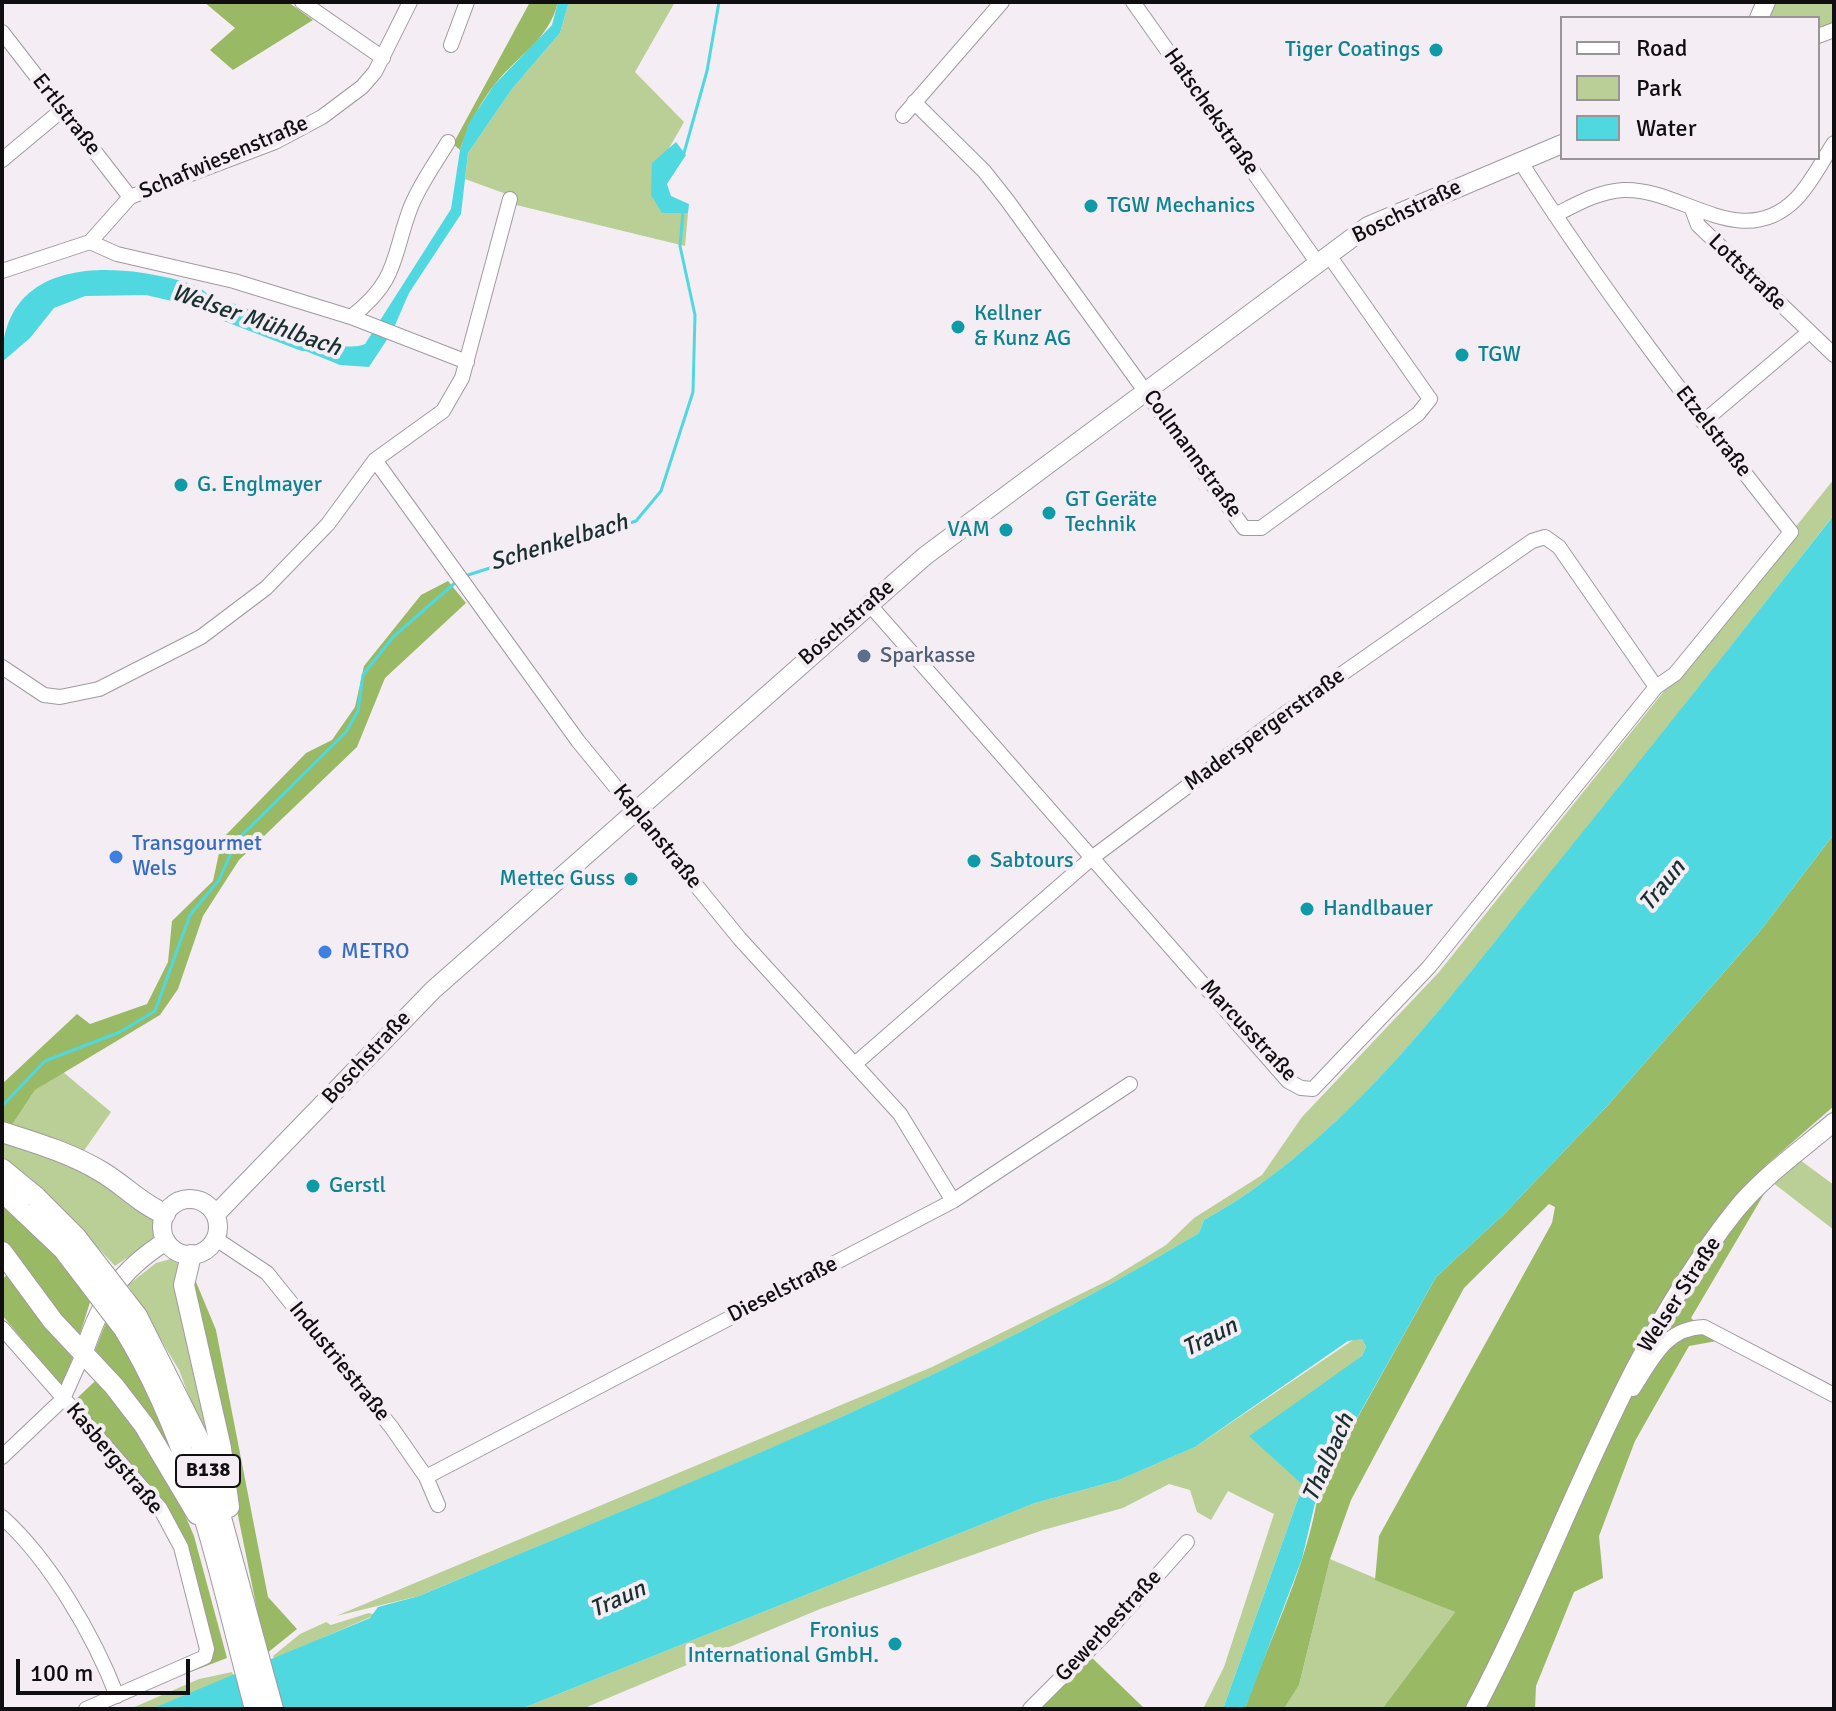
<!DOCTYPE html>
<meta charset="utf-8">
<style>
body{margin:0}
#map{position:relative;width:1836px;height:1711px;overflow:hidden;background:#f4edf3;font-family:Signika,sans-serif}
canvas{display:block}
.frame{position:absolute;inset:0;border:4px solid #100e10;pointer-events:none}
.legend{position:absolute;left:1560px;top:16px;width:260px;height:144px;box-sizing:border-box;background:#f4edf3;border:2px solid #999498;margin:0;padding:10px 14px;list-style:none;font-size:24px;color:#100e10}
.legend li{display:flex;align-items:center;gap:16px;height:40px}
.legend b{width:40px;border:2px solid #999498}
.scale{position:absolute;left:16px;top:1659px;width:174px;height:36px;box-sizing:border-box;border:4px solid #100e10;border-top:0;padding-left:10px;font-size:24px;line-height:28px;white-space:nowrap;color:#100e10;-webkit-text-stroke:6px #f4edf3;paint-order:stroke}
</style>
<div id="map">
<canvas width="1836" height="1711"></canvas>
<div class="frame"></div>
<ul class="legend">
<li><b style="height:10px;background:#fff"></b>Road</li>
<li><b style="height:22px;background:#b9cf95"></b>Park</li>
<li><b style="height:22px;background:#50d8e0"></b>Water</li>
</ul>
<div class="scale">100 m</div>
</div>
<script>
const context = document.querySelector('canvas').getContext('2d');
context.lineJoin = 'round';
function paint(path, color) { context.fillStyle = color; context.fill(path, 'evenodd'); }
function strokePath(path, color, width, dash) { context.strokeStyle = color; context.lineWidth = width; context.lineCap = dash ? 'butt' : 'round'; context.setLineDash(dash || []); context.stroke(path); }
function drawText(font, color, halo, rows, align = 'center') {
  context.font = font + ' Signika,sans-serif'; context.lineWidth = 8; context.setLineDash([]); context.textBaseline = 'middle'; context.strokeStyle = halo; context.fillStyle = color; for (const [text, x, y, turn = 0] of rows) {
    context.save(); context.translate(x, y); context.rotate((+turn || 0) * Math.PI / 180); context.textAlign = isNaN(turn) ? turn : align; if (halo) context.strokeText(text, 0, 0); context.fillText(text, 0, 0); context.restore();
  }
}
paint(new Path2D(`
 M569,2H675L635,72L684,122L668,150L662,213H688L685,246L512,204L509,195L465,179L468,153L512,89L560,33Z
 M1777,2H1834V22L1818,29V18H1768Z
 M1834,479V515L1829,521C1735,642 1640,762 1544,881C1447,1001 1341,1145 1204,1220L1199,1233C954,1381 683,1485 419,1596L336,1616L932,1367L1109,1280L1166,1245L1194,1218L1262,1175L1302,1117L1439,972Z
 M63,1072L111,1112L83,1152L10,1128L35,1090Z
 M2,1140L91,1171L159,1217L152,1241L115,1266L63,1210L2,1160Z
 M1800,1160L1834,1185V1230L1772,1182Z
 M171,1259L181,1265L220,1477L179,1370L128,1285L156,1263Z
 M1356,1338L1362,1339L1366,1347L1303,1485L1223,1709H1203L1224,1667L1274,1514L1228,1491L1211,1520L1197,1512L1190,1490L1169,1484L1123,1508L1043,1530L820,1609L582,1709H521L1035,1503L1119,1480L1195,1447Z
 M1330,1559L1455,1612L1382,1709H1284L1299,1685Z
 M369,1613L375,1615L274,1659L273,1656L300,1634L326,1622L331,1625Z
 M232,1672L234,1676L151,1709H130L199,1679Z`), '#b9cf95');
paint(new Path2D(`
 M204,2H288L313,20L233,70L210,50L235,28Z
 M530,2H558C549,40 518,55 495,84C479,104 468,126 460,150L453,144Z
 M448,581L466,603L385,678L357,747L239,860L203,916L178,989L160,1015L35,1090L10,1128L2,1126V1084L77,1014L90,1024L147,1004L168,962L172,921L213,881L222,839L306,753L332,740L355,707L364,666L421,595Z
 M1834,834V1106L1765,1166L1771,1182L1691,1318L1717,1341L1689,1346L1635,1441L1599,1536L1603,1578L1574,1592L1536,1686L1535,1709H1382L1455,1612L1375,1580L1379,1536L1552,1223L1555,1207L1549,1204L1464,1288L1351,1500L1330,1559L1299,1685L1284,1709H1245C1270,1636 1309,1564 1319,1487L1436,1277L1504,1214L1607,1106L1760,931Z
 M2,1203L49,1249L91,1299L63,1388L2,1315V1279L19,1266L2,1244Z
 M194,1277L216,1330L268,1597L297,1629L266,1654L193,1293Z
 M107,1320L144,1377L175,1443L173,1487L194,1536L227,1658L167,1681L206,1652L183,1540L159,1496L74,1401L110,1367L95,1350Z
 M1088,1654L1145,1709H1037Z`), '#9ab965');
paint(new Path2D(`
 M558,2H569L560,33L512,89L468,153L461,214L409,293L392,332L369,367L340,365L197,307L146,295L85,296L54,308L30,338L2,362C2,269 88,261 160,276C172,278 191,283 201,289C207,292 209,298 215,301C228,307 241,311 255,317L253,322L277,331C299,320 333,356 365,344L451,209L460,150L469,123L494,85L552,25Z
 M676,142L686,155L667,184L671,196L689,204L688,213H662L651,195L652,163Z
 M1834,515V834L1760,931L1607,1106L1504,1214L1436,1277L1319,1486L1302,1559L1245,1709H1223L1303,1485L1249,1436L1362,1356L1366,1347L1362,1339L1348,1341L1195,1447L1119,1480L1035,1503L521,1709H151L370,1618L378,1607L419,1596L469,1575C717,1471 969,1372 1199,1233L1204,1220C1341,1145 1448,1000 1544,880C1642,759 1738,637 1834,515Z`), '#50d8e0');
strokePath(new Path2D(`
 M684,153L707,71L719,2
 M465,576L636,521L661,491L693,392L695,315L680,246L683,212
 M2,1106L45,1061L120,1032L155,1011L190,915L219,880L237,840L346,732L358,711L363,675L393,637L456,582`), '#50d8e0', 3);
strokePath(new Path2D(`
 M228,312L303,341`), '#50d8e0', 20);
const street = new Path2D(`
 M302,2L383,58
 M1133,2L1317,262
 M2,32L130,197
 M1818,36L1834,30
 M451,45L467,2
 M914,102L984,171L1007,200L1244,528H1261L1418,414L1430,399L1328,254
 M903,116L1002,2
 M2,160L62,110
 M1692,209L1698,225L1834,355
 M1555,215C1577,204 1597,192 1623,190C1681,187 1741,254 1796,199C1811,184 1822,161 1834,143
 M90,242L117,254L234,281L351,317C398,281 392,258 410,209C419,185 435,164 448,142
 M2,271L90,242L130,197L275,142L322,117L362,87L375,72L410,2
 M351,317L467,362
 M1703,422L1809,332
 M375,460L578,741L740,939L900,1114L953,1201
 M869,604L1288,1081L1301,1088L1313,1089L1429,967L1656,687L1675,674L1791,532C1696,412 1602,290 1520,161
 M2,667L44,695L60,697L99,689L201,637L266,588L328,524L375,460L443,411L462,378L510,199
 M856,1063L1093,857L1276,720L1532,541L1545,537L1559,547L1656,687
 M216,1239L267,1273L392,1428L426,1477L438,1505
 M2,1328L160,1508L181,1547L207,1649L205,1657L86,1709
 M1633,1389C1653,1359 1665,1328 1704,1327L1834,1395
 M2,1457L63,1399L84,1352
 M426,1477L953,1201L1130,1084
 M2,1517C50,1560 94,1636 117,1696
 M1030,1709L1106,1633L1187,1542`);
const secondary = new Path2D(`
 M1759,18L1766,2
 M162 1227a28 28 0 1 1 56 0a28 28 0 1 1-56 0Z
 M216,1214L433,990L925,556L1368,226L1562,144
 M84,1352C101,1300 119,1271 166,1241
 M1475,1709C1563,1543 1617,1360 1735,1211C1762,1177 1801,1150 1834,1122`);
const primary = new Path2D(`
 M2,1132C36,1143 71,1153 102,1172C124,1185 142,1205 165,1214
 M2,1169L36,1197
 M2,1191L26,1214
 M2,1252L53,1321L114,1386L144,1425L197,1514
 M191,1255L184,1285L221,1448L229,1507
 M137,1316L201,1444L273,1709
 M124,1329C195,1445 220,1578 255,1709`);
strokePath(street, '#a09aa0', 16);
strokePath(secondary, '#a09aa0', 20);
strokePath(primary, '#a09aa0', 22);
strokePath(street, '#fff', 14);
strokePath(secondary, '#fff', 18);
strokePath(primary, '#fff', 20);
const primaryBridge = new Path2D(`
 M36,1197L76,1237L137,1316
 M26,1214L63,1249L124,1329`);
strokePath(primaryBridge, '#a09aa0', 22, []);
strokePath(primaryBridge, '#fff', 20);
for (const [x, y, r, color] of [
 [1436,50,8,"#0f9aa8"],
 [1091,206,8,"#0f9aa8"],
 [958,327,8,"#0f9aa8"],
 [1462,355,8,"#0f9aa8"],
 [181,485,8,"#0f9aa8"],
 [1049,513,8,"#0f9aa8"],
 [1006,530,8,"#0f9aa8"],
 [864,656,8,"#5c6f8a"],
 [116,857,8,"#3f7fe0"],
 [974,861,8,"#0f9aa8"],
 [631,879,8,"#0f9aa8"],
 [1307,909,8,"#0f9aa8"],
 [325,952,8,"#3f7fe0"],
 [313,1186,8,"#0f9aa8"],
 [895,1644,8,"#0f9aa8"]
]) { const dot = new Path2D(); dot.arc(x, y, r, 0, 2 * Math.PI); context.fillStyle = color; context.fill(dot); strokePath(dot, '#f4edf3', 3); }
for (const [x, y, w] of [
 [208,1471,64]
]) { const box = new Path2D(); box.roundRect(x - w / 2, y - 16, w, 32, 6); context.fillStyle = '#f4edf3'; context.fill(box); strokePath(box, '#100e10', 2); }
drawText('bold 20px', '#100e10', null, [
 ["B138",208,1471]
]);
drawText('22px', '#0d838f', '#f4edf3', [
 ["Tiger Coatings",1420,50,"right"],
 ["TGW Mechanics",1107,206],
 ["Kellner",974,314],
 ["& Kunz AG",974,339],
 ["TGW",1478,355],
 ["G. Englmayer",197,485],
 ["GT Geräte",1065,500],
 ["Technik",1065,525],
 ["VAM",990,530,"right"],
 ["Sabtours",990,861],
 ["Mettec Guss",615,879,"right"],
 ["Handlbauer",1323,909],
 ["Gerstl",329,1186],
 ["Fronius",879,1631,"right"],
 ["International GmbH.",879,1656,"right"]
], 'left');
drawText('22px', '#100e10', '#f4edf3', [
 ["Hatschekstraße",1211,112,55],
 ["Ertlstraße",66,115,52],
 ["Schafwiesenstraße",224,158,-23],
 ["Boschstraße",1407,212,-26],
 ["Lottstraße",1747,273,44],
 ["Etzelstraße",1713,432,52],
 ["Collmannstraße",1192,454,54],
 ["Boschstraße",847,623,-41],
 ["Maderspergerstraße",1265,730,-36],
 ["Kaplanstraße",657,837,51],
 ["Marcusstraße",1248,1031,47],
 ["Boschstraße",367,1058,-47],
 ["Dieselstraße",783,1290,-27],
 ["Welser Straße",1680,1295,-57],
 ["Industriestraße",339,1362,51],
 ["Kasbergstraße",114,1459,50],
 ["Gewerbestraße",1109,1626,-47]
]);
drawText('22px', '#4e5e75', '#f4edf3', [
 ["Sparkasse",880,656]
], 'left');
drawText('22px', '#366cbe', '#f4edf3', [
 ["Transgourmet",132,844],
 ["Wels",132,869],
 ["METRO",341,952]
], 'left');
drawText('italic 24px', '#193031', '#f4edf3', [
 ["Welser Mühlbach",256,321,19],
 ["Schenkelbach",559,543,-17],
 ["Traun",1663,886,-51],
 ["Traun",1210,1338,-27],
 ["Thalbach",1329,1458,-66],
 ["Traun",618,1600,-24]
]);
</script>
